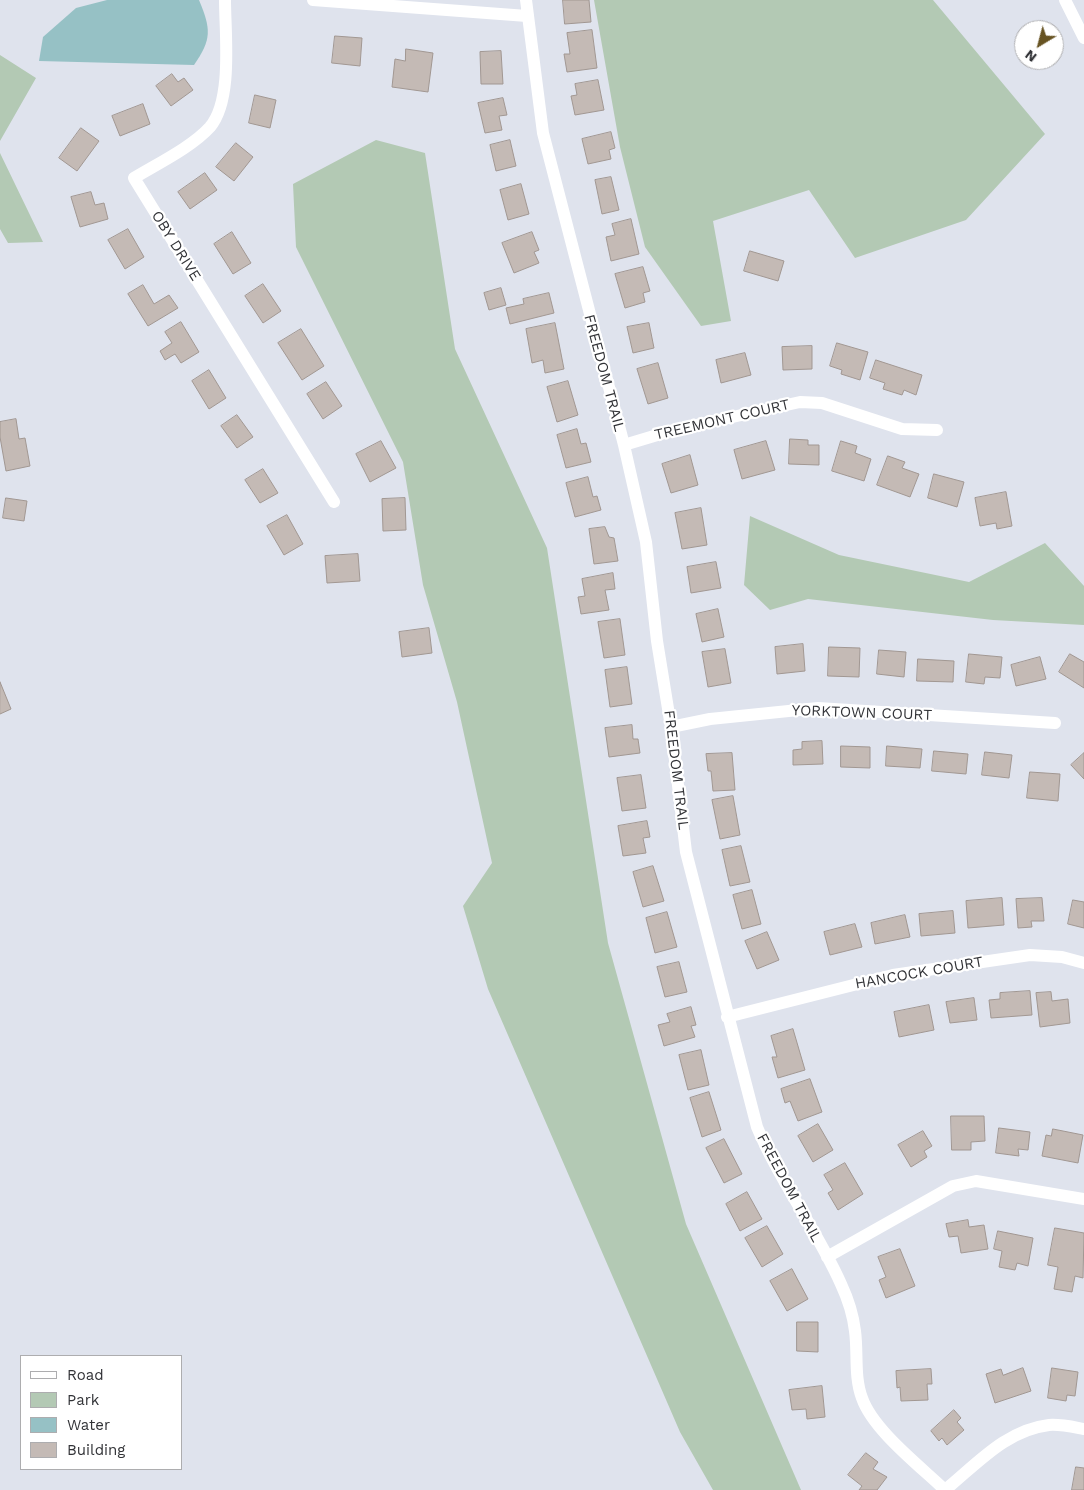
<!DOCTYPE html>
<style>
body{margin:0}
#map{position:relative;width:1084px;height:1490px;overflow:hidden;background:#dfe3ed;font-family:"Work Sans",sans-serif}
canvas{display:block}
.legend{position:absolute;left:20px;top:1355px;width:162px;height:115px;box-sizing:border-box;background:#fff;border:1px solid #adadaf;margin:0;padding:6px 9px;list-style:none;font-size:15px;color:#323337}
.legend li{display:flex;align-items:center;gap:10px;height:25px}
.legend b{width:25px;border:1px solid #adadaf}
.north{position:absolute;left:1014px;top:20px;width:50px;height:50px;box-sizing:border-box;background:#fff;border:1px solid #adadaf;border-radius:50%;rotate:217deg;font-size:14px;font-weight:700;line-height:20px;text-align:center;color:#323337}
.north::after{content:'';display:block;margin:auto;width:18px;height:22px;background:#675322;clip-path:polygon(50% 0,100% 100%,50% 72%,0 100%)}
</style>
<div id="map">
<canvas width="1084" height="1490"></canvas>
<ul class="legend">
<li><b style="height:6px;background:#fff"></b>Road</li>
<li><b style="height:14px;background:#b3c9b4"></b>Park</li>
<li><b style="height:14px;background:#96c1c5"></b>Water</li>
<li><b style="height:14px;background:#c4bab5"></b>Building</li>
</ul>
<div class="north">N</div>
</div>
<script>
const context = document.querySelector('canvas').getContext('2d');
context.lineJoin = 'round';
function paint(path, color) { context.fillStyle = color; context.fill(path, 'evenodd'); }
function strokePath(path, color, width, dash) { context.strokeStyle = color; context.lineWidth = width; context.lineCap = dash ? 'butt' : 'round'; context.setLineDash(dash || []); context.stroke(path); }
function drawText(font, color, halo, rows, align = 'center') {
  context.font = font + ' "Work Sans",sans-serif'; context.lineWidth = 4.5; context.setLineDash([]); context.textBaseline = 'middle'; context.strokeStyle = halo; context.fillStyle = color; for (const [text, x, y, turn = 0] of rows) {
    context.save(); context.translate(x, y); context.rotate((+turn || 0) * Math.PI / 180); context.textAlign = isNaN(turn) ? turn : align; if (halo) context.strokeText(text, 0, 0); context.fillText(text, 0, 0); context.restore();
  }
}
paint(new Path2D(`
 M594,0H933L1045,134L966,220L855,258L809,190L713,221L731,321L701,326L645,247L620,147Z
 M0,55L36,78L0,141Z
 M376,140L425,153L455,349L547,548L608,943L686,1224L801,1490H713L680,1432L488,989L463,906L492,863L457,702L423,585L403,462L296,247L293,184Z
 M0,153L43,242L8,243L0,229Z
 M750,516L839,555L969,582L1045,543L1084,586V625L993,620L808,599L770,610L744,585Z`), '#b3c9b4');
paint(new Path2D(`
 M107,0H199C211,29 212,39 194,65L39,61L43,37L76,8Z`), '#96c1c5');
const building = new Path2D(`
 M563,0H589L591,22L565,24Z
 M592,30L597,68L567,72L564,54H570L567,33Z
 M335,36L362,38L360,66L332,63Z
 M406,49L433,53L428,92L392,87L395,59L405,61Z
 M501,51L503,84H481L480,52Z
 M172,74L178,82L184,78L193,90L171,106L156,86Z
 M598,80L604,110L575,115L571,96L577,95L575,84Z
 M255,95L276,100L270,128L249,123Z
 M503,98L507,115L499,116L502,130L485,133L478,103Z
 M143,104L150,124L120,136L112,116Z
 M81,128L99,141L77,171L59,158Z
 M611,132L615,148L609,150L611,159L588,164L582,139Z
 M510,140L516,166L496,171L490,145Z
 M236,143L253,157L234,181L216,167Z
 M205,173L217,190L190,209L178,192Z
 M611,177L619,210L602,214L595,180Z
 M521,184L529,214L508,220L500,190Z
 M91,192L95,205L104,203L108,219L80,227L71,197Z
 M631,219L639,254L611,261L606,237L615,235L612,224Z
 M128,229L144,257L125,269L108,240Z
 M232,232L251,263L233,274L214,244Z
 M532,232L539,250L534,252L539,263L514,273L502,243Z
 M750,251L784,261L778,281L744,271Z
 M643,267L650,291L643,293L645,302L625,308L615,274Z
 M263,284L281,311L263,323L245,296Z
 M143,285L154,304L169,295L178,308L148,326L128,294Z
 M501,288L506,305L489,310L484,293Z
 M549,293L554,313L510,324L506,308L524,304L523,299Z
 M181,322L199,352L181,363L175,354L165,360L160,351L172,343L165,332Z
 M555,323L564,369L545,373L543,360L532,363L526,329Z
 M649,323L654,348L633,353L627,327Z
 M301,329L324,366L302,380L278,343Z
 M837,343L868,352L860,380L841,374L842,370L830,366Z
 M812,346V369L783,370L782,347Z
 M745,353L751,375L721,383L716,360Z
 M876,360L922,375L916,395L904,390L902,395L883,389L885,383L870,378Z
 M658,363L668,398L648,404L637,369Z
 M209,370L226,398L209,409L192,381Z
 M568,381L578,415L557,422L547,387Z
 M326,382L342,406L323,419L307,394Z
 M237,415L253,437L237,448L221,426Z
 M16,419L19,439L25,438L30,466L6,471L0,437V422Z
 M577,429L581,444L586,443L591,462L566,468L557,435Z
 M790,439L808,440V445H819V465L789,464Z
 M381,441L396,468L370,482L356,454Z
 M766,441L775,470L742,479L734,450Z
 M841,441L857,446L855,453L871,459L864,481L832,471Z
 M690,455L698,485L671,493L662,464Z
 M888,456L905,462L902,468L919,474L910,497L877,485Z
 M263,469L278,493L260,503L245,480Z
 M934,474L964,482L957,507L928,498Z
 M588,477L593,497L597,496L601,510L575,517L566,483Z
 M1006,492L1012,526L997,529L996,523L980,526L975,498Z
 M6,498L27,501L24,521L3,518Z
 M405,498L406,530L383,531L382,499Z
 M701,508L707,545L682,549L675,513Z
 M287,515L303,544L284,555L267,526Z
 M605,527L609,537L614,538L618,561L594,564L589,529Z
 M358,554L360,581L327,583L325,556Z
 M716,562L721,588L691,593L687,567Z
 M613,573L615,589L605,590L609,610L581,614L578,597L585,596L582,579Z
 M718,609L724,637L702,642L696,614Z
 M620,619L625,655L604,658L598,622Z
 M429,628L432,653L402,657L399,632Z
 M803,644L805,671L777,674L775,647Z
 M829,647L860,648L859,677L828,676Z
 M725,649L731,683L708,687L702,652Z
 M879,650L906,652L904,677L877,674Z
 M969,654L1002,657L1000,678L985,677L984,684L966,682Z
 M1070,654L1084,662V688L1059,672Z
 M1040,657L1046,679L1016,686L1011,665Z
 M918,659L954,661L953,682L917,681Z
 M627,667L632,704L610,707L605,670Z
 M0,682L11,709L0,714Z
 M632,725L633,739H638L640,753L609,757L605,728Z
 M822,741L823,764L793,765V750L802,749V742Z
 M841,746L870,747V768L841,767Z
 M887,746L922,749L920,768L886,766Z
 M934,751L968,754L966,774L932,771Z
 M985,752L1012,755L1009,778L982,775Z
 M732,753L735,790L713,791L711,771H708L706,754Z
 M1084,753V779L1071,765Z
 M1030,772L1060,774L1058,801L1027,798Z
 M641,775L646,808L622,811L617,778Z
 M733,796L740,835L720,839L712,800Z
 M647,821L650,837L643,838L646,853L623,856L618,826Z
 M741,846L750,882L730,886L722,850Z
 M653,866L664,901L643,907L633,872Z
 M752,890L761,924L742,929L733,895Z
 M1002,898L1004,925L968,928L966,901Z
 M1042,898L1044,921H1031L1032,927L1018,928L1016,899Z
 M1073,900L1084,902V928L1068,924Z
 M953,911L955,933L921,936L919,914Z
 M667,912L677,947L655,953L646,918Z
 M905,915L910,937L875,944L871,923Z
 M855,924L862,947L830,955L824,932Z
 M767,932L779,960L757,969L745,941Z
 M679,962L687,992L665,997L657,967Z
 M1030,991L1032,1015L991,1018L989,1000L1000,999V993Z
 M1051,992L1052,1001L1068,999L1070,1023L1040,1027L1036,993Z
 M974,998L977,1020L950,1023L946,1002Z
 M929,1005L934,1030L899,1037L894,1012Z
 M691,1007L696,1025L691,1026L695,1037L664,1046L658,1025L670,1022L667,1014Z
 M793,1029L805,1070L778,1078L772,1057H777L771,1036Z
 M701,1050L709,1085L688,1090L679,1055Z
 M810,1079L822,1112L798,1121L790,1101L785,1103L781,1089Z
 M709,1092L721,1130L702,1137L690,1098Z
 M951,1116H984L985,1141L971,1142V1150H952Z
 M818,1124L833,1150L813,1162L798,1136Z
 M999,1128L1030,1132L1028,1150L1018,1149L1019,1156L996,1153Z
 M1053,1129L1083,1135L1078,1163L1042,1156L1046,1135L1051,1136Z
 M923,1131L932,1146L924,1151L927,1157L911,1167L898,1145Z
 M724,1139L742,1174L724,1183L706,1148Z
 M845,1163L863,1194L838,1210L828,1193L833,1190L824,1175Z
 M747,1192L762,1219L740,1231L726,1204Z
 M968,1220L969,1227L984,1225L988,1249L961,1253L958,1236L949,1237L946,1224Z
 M767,1226L783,1254L762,1267L745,1238Z
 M1055,1228L1084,1233L1083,1278L1075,1276L1072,1292L1054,1289L1058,1267L1048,1265Z
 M998,1231L1033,1238L1028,1266L1017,1263L1015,1270L999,1267L1002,1251L994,1249Z
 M900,1249L915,1286L886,1298L879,1280L886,1277L878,1257Z
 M792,1269L808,1299L787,1311L770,1281Z
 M797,1322H818V1352L797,1351Z
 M1023,1368L1031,1391L995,1403L986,1374L1001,1369L1003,1375Z
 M1052,1368L1078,1372L1075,1396L1067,1395L1066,1401L1048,1398Z
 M931,1369L932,1384H927L928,1400L901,1401L900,1387L897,1388L896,1371Z
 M822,1386L825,1417L807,1419L806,1409L792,1410L789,1390Z
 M954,1410L961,1418L957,1422L964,1430L947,1445L942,1438L939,1441L931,1431Z
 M866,1453L878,1462L873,1469L887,1477L877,1490H859L862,1486L848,1475Z
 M1076,1467L1084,1468V1490H1072Z`);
paint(building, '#c4bab5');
strokePath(building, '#a19792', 1);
strokePath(new Path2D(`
 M225,0C225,34 233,100 210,127C192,147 157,164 134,178L334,502
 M313,0L527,16
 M526,0L543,133L624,445L646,542L657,641L671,727L686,852L757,1127C780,1182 817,1230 841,1284C848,1299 853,1314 855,1331C858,1353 854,1377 862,1398C873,1430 920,1466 945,1490
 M1065,0L1084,38
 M624,445L674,430L800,402L822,403L902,429L937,430
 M671,727L710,719L818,708L1055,723
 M727,1017L893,975L1030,955L1062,957L1084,963
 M827,1257L953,1186L976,1181L1084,1199
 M945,1490C977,1464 1006,1430 1049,1425C1060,1424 1073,1427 1084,1429`), '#fff', 12);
drawText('15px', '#323337', '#fff', [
 ["OBY DRIVE",176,246,58],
 ["FREEDOM TRAIL",604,373,75],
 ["TREEMONT COURT",722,420,-13],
 ["YORKTOWN COURT",862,713,2],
 ["FREEDOM TRAIL",676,770,83],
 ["HANCOCK COURT",919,973,-10],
 ["FREEDOM TRAIL",789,1188,62]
]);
</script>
